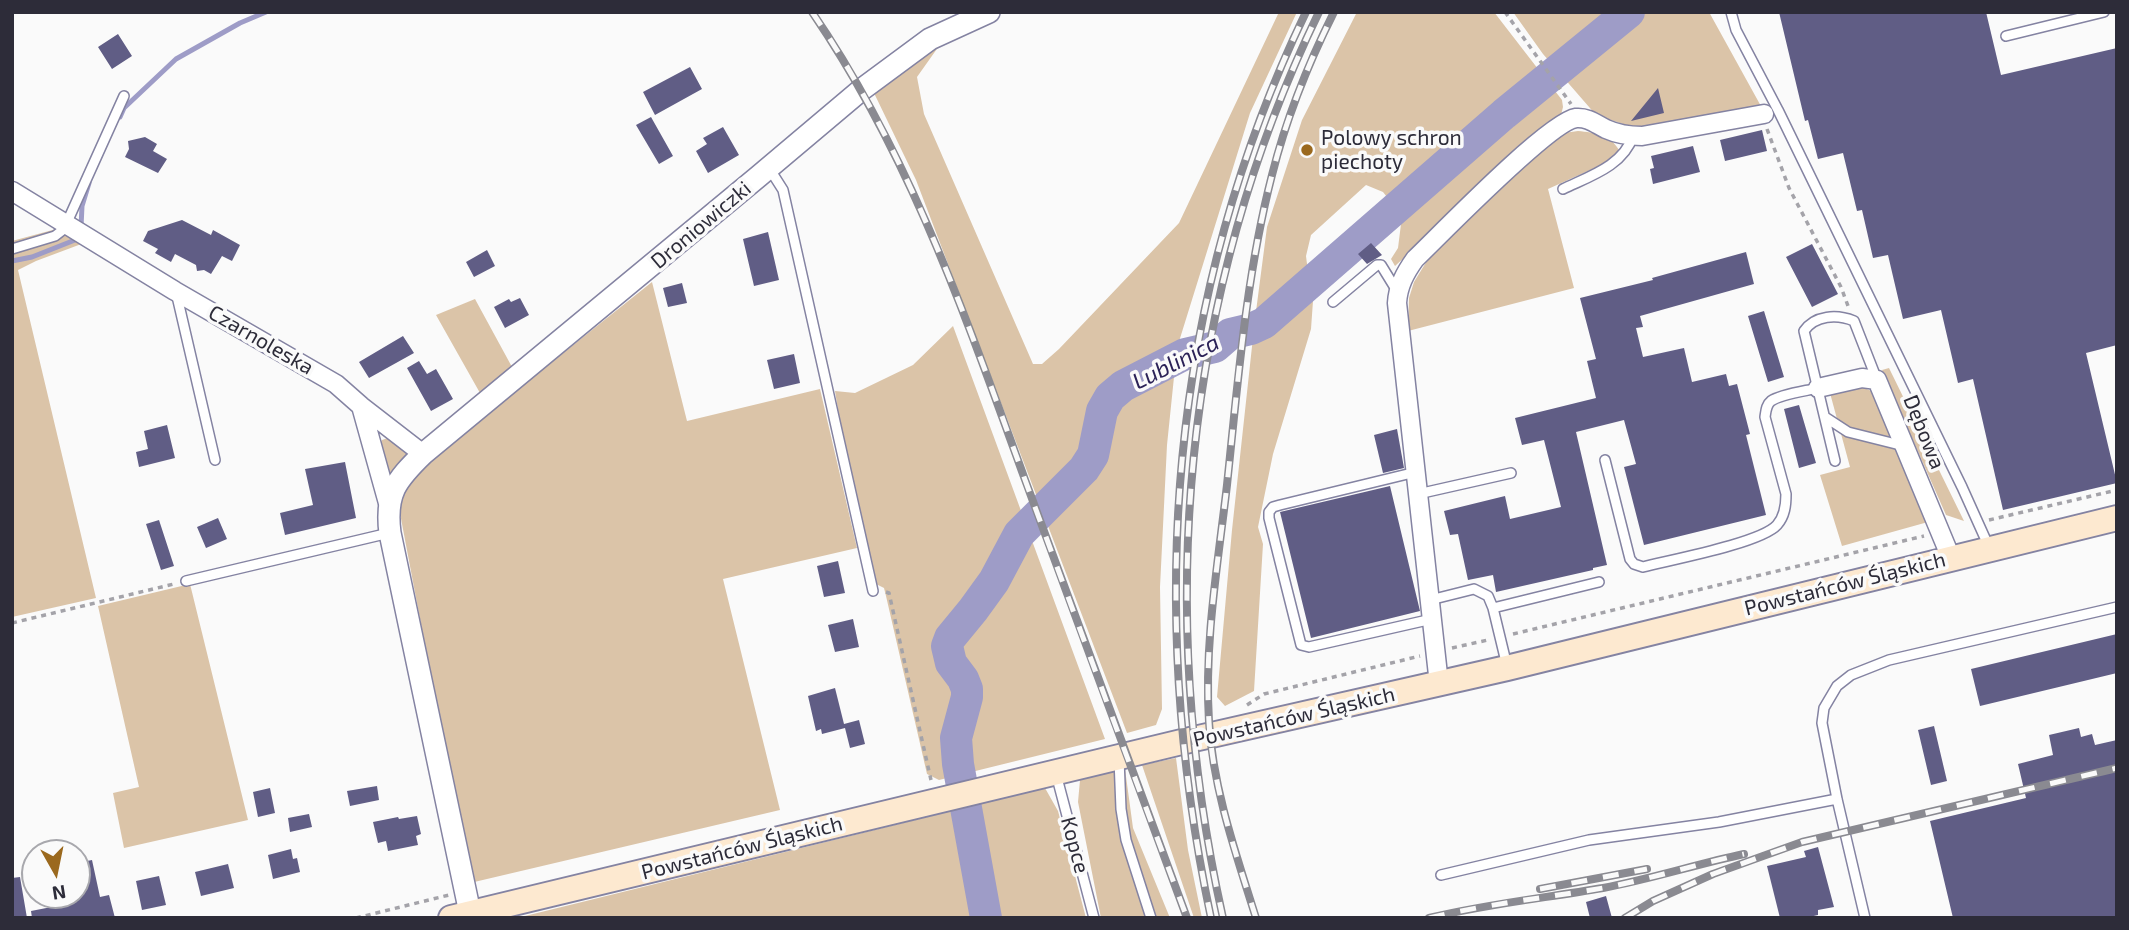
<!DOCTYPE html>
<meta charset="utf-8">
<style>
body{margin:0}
#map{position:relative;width:2129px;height:930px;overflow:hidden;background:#fafafa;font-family:"Exo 2",sans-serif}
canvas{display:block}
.frame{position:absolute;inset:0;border:14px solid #2d2c39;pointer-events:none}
.north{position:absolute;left:21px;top:839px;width:70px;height:70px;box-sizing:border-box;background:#fafafa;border:2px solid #a8a8ad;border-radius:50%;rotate:171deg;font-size:19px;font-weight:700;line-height:28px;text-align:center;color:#2d2c39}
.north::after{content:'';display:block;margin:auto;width:24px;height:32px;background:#9b691e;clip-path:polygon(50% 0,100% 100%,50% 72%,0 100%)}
</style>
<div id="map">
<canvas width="2129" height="930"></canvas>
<div class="frame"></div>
<div class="north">N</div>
</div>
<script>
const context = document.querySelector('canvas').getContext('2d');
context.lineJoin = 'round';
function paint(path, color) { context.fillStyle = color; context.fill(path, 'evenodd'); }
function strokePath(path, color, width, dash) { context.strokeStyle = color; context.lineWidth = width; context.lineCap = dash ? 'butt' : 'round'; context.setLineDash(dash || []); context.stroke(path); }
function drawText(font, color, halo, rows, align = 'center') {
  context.font = font + ' "Exo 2",sans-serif'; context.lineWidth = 7; context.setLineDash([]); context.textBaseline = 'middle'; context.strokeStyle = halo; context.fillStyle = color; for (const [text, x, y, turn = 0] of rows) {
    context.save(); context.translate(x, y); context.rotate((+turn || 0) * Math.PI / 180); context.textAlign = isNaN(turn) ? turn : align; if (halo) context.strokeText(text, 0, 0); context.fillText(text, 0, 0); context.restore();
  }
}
paint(new Path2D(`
 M1279,12H1297L1250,113L1177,348L1167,445L1160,587L1162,709L1156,725L1127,733L916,180L874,93L897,74L939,46L917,77L924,114L1033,364H1042L1059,349L1179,223Z
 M1357,12H1494L1562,100L1563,107L1561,115L1395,266L1391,259L1398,248L1402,216L1383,192L1366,185L1311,235L1306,256L1309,280L1314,287L1311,329L1273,454L1258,527L1263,544L1254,691L1225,706L1217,697L1232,530L1255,319L1267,227L1302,120Z
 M1513,12H1709L1762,108L1654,128L1629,126L1596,115L1543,54Z
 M1578,131C1595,133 1609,133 1619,150L1610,161L1548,189L1574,288L1408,331L1409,298L1414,282L1433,251L1536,149L1564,133Z
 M60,228L84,243L36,261L18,270L96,598L12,617V241Z
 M652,282L687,421L820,389L857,548L723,579L780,810L470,883L399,508L406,488L423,465Z
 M475,299L512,367L480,393L436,315Z
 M953,326L1105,739L939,780L927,774L886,596L884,588L876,584L842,435L835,391L855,393L913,365Z
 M1889,368L1964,521L1946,515L1882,370Z
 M1859,386L1874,392L1928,522L1842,546L1820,475L1850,467L1830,393Z
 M388,438L394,440L409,455L390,476L386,474L379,446L382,440Z
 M190,584L248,820L124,848L113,793L139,787L98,606Z
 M1176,758L1188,850L1202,918H1194L1142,765Z
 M1125,769L1133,828L1170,918H1101L1078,802L1080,780Z
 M1045,788L1058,811L1086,918L521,917Z`), '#dbc4a8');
strokePath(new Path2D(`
 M120,117L124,108L176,59L240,23L266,12
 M81,227L82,206L89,183
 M12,261L32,257L75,240`), '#9e9cc7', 5);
strokePath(new Path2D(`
 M986,918L958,764L956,738L967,697V689L963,679L951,663L947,646L950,638L973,610L994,581L1019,534L1084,469L1093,455L1102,411L1110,397L1123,386L1185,354L1215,347L1230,334L1251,329L1264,323L1504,114L1629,12`), '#9e9cc7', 32);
paint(new Path2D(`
 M1779,12H1986L2001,75L2117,48V345L2086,353L2117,483L2003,510L1973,379L1958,383L1941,310L1903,319L1888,255L1873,258L1862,210L1857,211L1843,153L1818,159L1808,120L1805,121Z
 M118,34L132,56L112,69L98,47Z
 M690,67L702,89L655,115L643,92Z
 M1658,88L1664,113L1631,121Z
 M651,117L673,156L659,164L636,125Z
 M723,127L739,155L708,173L696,151L707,144L703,138Z
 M1762,130L1767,151L1725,161L1720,140Z
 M145,137L157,144L153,151L167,159L158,173L125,157L129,149L128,141Z
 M1693,146L1700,172L1653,184L1650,169L1654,168L1651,156Z
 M182,220L211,235L213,230L240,245L232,261L222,256L211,274L204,270L197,271L196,265L175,254L171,262L155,253L158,249L143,241L148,231Z
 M768,232L779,280L754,286L743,239Z
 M1371,243L1382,255L1367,264L1358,254Z
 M1812,244L1838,294L1812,307L1786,257Z
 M487,250L495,266L474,277L466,262Z
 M1746,252L1754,284L1640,316L1643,327L1636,328L1643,357L1684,348L1692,382L1726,374L1729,386L1737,384L1750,434L1746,435L1766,515L1644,545L1624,467L1636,464L1624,420L1576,432L1607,565L1593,568V570L1496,592L1493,575L1468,580L1458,534L1450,535L1444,511L1505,496L1510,519L1561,507L1544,440L1522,445L1515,418L1596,398L1587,361L1596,359L1580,298L1653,280L1652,278Z
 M682,283L687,303L668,307L663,288Z
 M520,298L529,315L505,328L494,307L509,299L511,302Z
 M1764,311L1784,377L1768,382L1748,316Z
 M403,336L414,353L369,378L359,362Z
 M794,354L800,383L774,389L767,360Z
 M419,361L427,374L436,369L453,399L431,411L407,368Z
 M1799,405L1816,463L1799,468L1784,409Z
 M167,425L175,458L139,467L136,452L148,449L144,431Z
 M1397,429L1404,468L1383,473L1374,435Z
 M345,462L356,518L285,535L280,513L313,505L305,469Z
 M1390,486L1420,611L1311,638L1280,512Z
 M218,518L227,539L206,548L197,527Z
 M159,520L174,566L161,570L146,524Z
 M838,561L845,593L824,597L817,566Z
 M853,619L859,647L835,652L828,625Z
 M2117,634V673L1980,706L1971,669Z
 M835,688L844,724L859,720L865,744L850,748L845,728L822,734L821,729L816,731L808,696Z
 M1934,726L1947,781L1931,785L1918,730Z
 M2079,728L2081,737L2092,734L2095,745L2117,740V918H1953L1930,821L2026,798L2018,764L2053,755L2049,735Z
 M377,786L379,800L350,806L347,791Z
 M270,788L275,813L258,817L253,792Z
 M309,814L312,827L290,832L288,818Z
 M417,816L421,834L416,836L418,845L388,851L386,841L378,843L373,822L398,817L399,819Z
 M1818,847L1834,907L1818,910V915L1805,918H1780L1767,866L1806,857L1804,851Z
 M291,849L293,859L297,858L300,872L273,879L268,855Z
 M92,860L100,897L109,895L115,918H32L31,911L77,902V863Z
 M228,864L234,888L201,896L195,872Z
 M159,876L166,905L142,910L136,881Z
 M20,877L27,918H12V878Z
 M1606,896L1612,918H1590L1586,902Z`), '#605d85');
const service = new Path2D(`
 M1731,12L1736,30L1778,110L1962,487L1989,547
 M2006,36L2104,12
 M769,168L783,190L873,591
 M1563,189C1590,176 1623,166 1633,136
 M12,249L55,236L64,229L124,96
 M176,292L215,460
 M1333,302L1377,265H1381L1397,291
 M1825,417L1848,432L1904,446
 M1605,460L1630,559L1634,564L1643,567C1670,560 1761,543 1777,525C1785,516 1786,505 1786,494L1765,417C1766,411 1766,405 1771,401C1781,394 1806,391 1818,388
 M1835,461L1804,331C1815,315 1837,314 1854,321L1877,380
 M1416,472L1280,505L1273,507L1269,512V518L1301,645L1309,647L1432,619
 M1418,494L1511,473
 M186,581L389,533
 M1430,600L1474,589L1488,596L1493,608
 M1507,666L1493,608L1599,582
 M1119,759L1121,809L1126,840L1151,918
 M1056,774L1094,918
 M1441,875L1589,840L1719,822L1837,799
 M1865,918L1837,799L1822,723L1824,708L1837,686L1851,675L1889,660L2117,607`);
const minor = new Path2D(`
 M12,191L175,291L336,384L361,406L423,454
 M1818,388L1862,378L1877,380L1951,558
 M361,406L388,503
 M1439,684L1397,303C1398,286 1405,273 1415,259C1441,234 1549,122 1576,118C1588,117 1596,124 1606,129C1617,134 1630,136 1642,136L1764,114`);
const tertiary = new Path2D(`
 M470,913L390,533C385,494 396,480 423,454L759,176L861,90L930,39L989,12`);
const secondary = new Path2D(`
 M451,918L1194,739L1507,668L2117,518`);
strokePath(service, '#8483a2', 12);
strokePath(minor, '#8483a2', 21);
strokePath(tertiary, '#8483a2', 24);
strokePath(secondary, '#8483a2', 28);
strokePath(new Path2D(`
 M1505,12L1571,104
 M1767,129L1789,188L1841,287L1848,306
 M1989,520L2117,490
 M886,592L889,593L931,780
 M12,623L174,584
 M1513,634L1924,536
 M1452,648L1488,640
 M1247,705L1264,694L1420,656
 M356,918L449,895`), '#a4a3a9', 3.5, [5, 5]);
strokePath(service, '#fff', 9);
strokePath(minor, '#fff', 18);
strokePath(tertiary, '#fff', 21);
strokePath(secondary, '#fde9d0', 24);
const rail = new Path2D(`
 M812,12C910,155 965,315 1024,477C1078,624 1132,771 1187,918
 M1540,889L1647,869
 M1211,918C1146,610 1168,298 1306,12
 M1223,918C1155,612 1181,296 1319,12
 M1256,918C1236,854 1213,789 1209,722C1204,643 1218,563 1227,485C1238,381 1246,276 1272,175C1286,119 1308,64 1334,12
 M1429,918C1486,904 1545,898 1603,888C1651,879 1697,864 1744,854
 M1625,918L1653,901L1713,874L1802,842L2117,768`);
strokePath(rail, '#8a8a91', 8);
strokePath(rail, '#fafafa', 5, [16]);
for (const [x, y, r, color] of [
 [1307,150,7,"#9b691e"]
]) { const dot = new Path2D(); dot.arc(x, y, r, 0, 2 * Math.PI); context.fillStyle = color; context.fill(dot); strokePath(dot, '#fafafa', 2.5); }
drawText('21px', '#2d2c39', '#fafafa', [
 ["Polowy schron",1321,138],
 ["piechoty",1321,162]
], 'left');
drawText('21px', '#2d2c39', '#fafafa', [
 ["Droniowiczki",701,225,-40],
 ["Czarnoleska",261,340,30],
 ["Dębowa",1924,432,68],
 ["Powstańców Śląskich",1845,584,-14],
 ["Powstańców Śląskich",1294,717,-13],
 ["Kopce",1075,845,75],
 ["Powstańców Śląskich",742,848,-14]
]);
drawText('italic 23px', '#2b2257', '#fafafa', [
 ["Lublinica",1176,362,-27]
]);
</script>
